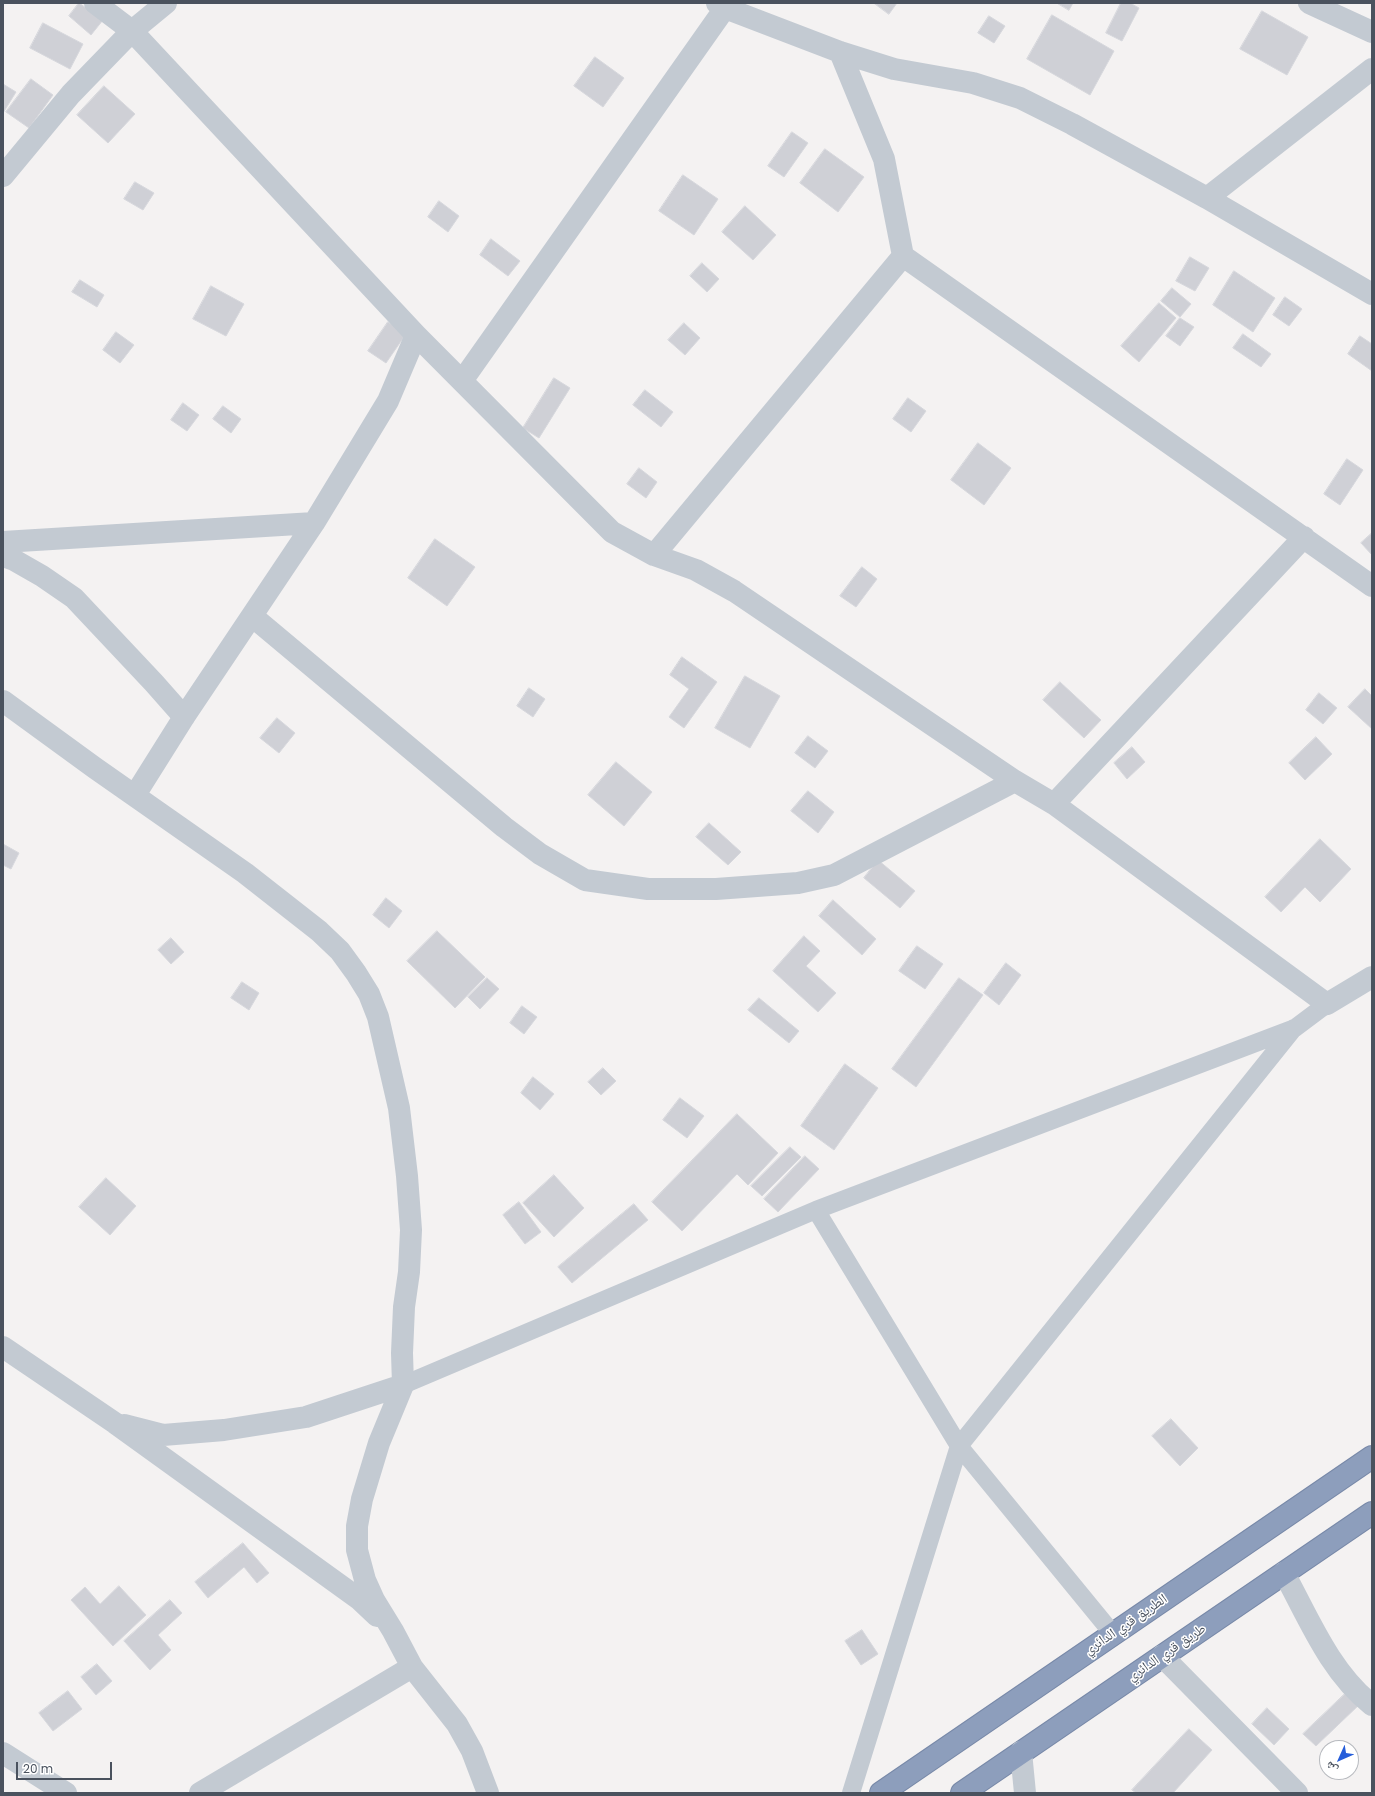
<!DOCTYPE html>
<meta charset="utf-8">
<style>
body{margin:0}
#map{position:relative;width:1375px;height:1796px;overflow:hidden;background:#f4f2f2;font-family:Poppins,"Noto Naskh Arabic",sans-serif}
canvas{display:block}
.frame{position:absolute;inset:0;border:4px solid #4a525e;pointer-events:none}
.north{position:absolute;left:1319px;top:1740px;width:40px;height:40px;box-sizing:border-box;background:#fff;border:1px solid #b7babf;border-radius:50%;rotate:225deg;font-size:11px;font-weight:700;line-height:16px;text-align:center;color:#4a525e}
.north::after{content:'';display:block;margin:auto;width:14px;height:18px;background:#265eda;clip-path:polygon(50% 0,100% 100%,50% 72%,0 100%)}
.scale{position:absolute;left:16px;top:1762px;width:96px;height:18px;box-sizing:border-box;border:2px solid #4a525e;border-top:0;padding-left:5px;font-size:12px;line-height:14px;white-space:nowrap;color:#4a525e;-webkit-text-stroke:3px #fff;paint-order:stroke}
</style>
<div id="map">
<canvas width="1375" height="1796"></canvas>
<div class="frame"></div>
<div class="north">ش</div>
<div class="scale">20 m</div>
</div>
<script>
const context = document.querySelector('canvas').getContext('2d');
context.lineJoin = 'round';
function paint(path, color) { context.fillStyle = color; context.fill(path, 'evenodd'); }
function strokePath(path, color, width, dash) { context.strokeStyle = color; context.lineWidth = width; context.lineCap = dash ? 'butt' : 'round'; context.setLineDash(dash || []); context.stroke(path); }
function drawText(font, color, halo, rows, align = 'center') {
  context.font = font + ' Poppins,"Noto Naskh Arabic",sans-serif'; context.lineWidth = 3; context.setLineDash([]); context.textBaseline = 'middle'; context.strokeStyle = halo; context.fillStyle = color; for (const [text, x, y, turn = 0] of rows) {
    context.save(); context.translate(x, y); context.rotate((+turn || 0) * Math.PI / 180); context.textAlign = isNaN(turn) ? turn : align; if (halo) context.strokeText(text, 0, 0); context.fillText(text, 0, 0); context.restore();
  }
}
const building = new Path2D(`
 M79,3L103,20L91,35L69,16Z
 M874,3H897L889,14Z
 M1057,3H1073L1069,10Z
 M1121,3H1130L1139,8L1122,41L1106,33Z
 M1262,11L1308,37L1287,75L1240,49Z
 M1052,15L1114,51L1090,95L1027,59Z
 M989,16L1005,26L994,43L978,33Z
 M43,23L83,44L70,69L30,48Z
 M595,57L624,78L603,107L574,86Z
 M31,79L53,95L29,128L6,112Z
 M3,84L16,92L3,113Z
 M104,86L135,114L108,143L77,115Z
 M792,132L808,143L784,177L768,166Z
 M825,149L864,177L838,212L800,183Z
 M683,175L718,199L694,235L659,211Z
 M135,182L154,193L143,210L124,199Z
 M439,201L459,216L448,232L428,217Z
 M745,206L776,235L753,260L722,232Z
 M491,239L520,261L508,276L480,255Z
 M1190,257L1209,268L1195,291L1176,281Z
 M702,263L719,279L707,292L690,276Z
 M1234,271L1275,298L1253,332L1213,305Z
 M80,280L104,295L97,307L72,292Z
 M211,286L244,304L226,336L193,319Z
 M1172,288L1191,304L1180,317L1161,301Z
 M1285,297L1302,309L1289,326L1273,315Z
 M1159,303L1176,318L1139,362L1121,346Z
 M1180,318L1194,327L1180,346L1166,336Z
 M388,322L406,334L386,363L368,351Z
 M684,323L700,338L685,355L668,340Z
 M116,332L134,345L120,363L103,350Z
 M1243,334L1271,354L1261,367L1233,348Z
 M1360,336L1372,344V371L1348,354Z
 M554,378L570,388L539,438L523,428Z
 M645,390L673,412L661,427L633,405Z
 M908,398L926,411L911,432L893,419Z
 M183,403L199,415L187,431L171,420Z
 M223,406L241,419L231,433L213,419Z
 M978,443L1011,468L984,505L951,480Z
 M1347,459L1363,470L1340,505L1324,494Z
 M639,468L657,482L646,498L627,484Z
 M1372,533V555L1361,543Z
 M435,539L475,567L447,606L408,578Z
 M862,567L877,579L856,607L840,596Z
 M682,657L717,682L684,728L669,717L689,689L670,675Z
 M745,676L780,696L750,748L715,728Z
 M1060,682L1101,720L1084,738L1043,700Z
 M529,688L545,699L533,717L517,706Z
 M1365,689L1372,696V729L1348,707Z
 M1319,693L1337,708L1323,724L1306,710Z
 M277,718L295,733L279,753L260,738Z
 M808,736L828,751L815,768L795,753Z
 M1316,737L1332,754L1305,780L1289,763Z
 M1132,747L1145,762L1127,779L1114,763Z
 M616,762L652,792L624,826L588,795Z
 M808,791L834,812L818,833L791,811Z
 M709,823L741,852L728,865L696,837Z
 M1320,839L1351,869L1320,902L1305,887L1281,912L1265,897Z
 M3,844L19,853L11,869L3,865Z
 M878,860L915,891L900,908L864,878Z
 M386,898L402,911L389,928L373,915Z
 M833,900L876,939L862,955L819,916Z
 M437,931L485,977L455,1008L407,961Z
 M804,936L820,951L806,966L836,993L818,1012L773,971Z
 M171,938L184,952L171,964L158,950Z
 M917,946L943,964L925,989L899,971Z
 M1006,963L1021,975L999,1005L984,993Z
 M487,978L499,989L480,1009L468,997Z
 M959,978L983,995L916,1087L892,1069Z
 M242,982L259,993L249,1010L231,998Z
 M759,998L799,1031L789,1043L748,1010Z
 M522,1006L537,1017L524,1034L510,1023Z
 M845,1064L878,1088L834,1150L801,1126Z
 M603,1068L616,1081L601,1095L588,1082Z
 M533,1077L554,1094L540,1110L521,1093Z
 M680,1098L704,1116L687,1138L663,1120Z
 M737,1114L778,1153L748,1185L737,1174L682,1231L652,1202Z
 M790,1147L801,1157L762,1196L751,1186Z
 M805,1156L819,1169L778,1212L764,1199Z
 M554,1175L584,1208L554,1237L523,1203Z
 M106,1178L136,1206L110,1235L79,1207Z
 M519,1202L541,1232L525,1244L503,1215Z
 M634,1204L648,1220L572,1283L558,1267Z
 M1171,1419L1198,1448L1180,1466L1152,1436Z
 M243,1543L269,1573L257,1583L244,1567L208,1598L195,1582Z
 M119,1586L146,1615L113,1646L71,1600L85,1587L100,1604Z
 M170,1600L182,1613L158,1635L171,1650L150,1670L124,1641Z
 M862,1630L878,1654L861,1665L845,1641Z
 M97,1664L112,1681L96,1695L81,1677Z
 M68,1691L82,1709L53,1731L39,1713Z
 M1348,1691L1360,1704L1316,1746L1303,1734Z
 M1267,1708L1289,1729L1274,1745L1252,1724Z
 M1189,1729L1212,1750L1173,1793H1136L1132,1790Z`);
paint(building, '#cfd0d6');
strokePath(building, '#d6d7dc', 1);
const highway = new Path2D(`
 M881,1793L1372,1457
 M962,1793L1372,1513`);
strokePath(highway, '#7889a8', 24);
strokePath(new Path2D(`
 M816,1210L959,1446L1113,1634
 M403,1385L816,1210L1295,1028L1327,1004
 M851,1793L959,1446L1294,1028`), '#c3cad2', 18);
strokePath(new Path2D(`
 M95,3L132,31L416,335L612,532L654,555L696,570L734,591L1015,781L1054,804L1327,1004L1372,977
 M717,3L725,8L840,52L894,69L973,83L1020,98L1072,124L1207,198L1372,294
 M1309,3L1372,32
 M840,52L884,159L903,256L1372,586
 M3,176L71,94L132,31L166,3
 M1207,198L1372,69
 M462,381L725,8
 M3,542L314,523
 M654,555L903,256
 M3,556L14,560L42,576L74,598L154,683L184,717
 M252,616L504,827L540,854L585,880L648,889H716L798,883L834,875L1015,781
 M3,701L95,768L245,873L319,931L340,951L356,973L369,994L378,1017L399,1108L407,1176L411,1230L409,1272L404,1307L402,1353L403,1385L379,1443L362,1499L357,1526V1550L365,1580L374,1600L393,1631L412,1667L457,1724L472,1751L488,1793
 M135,795L184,717L314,523L388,401L416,335
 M1054,804L1304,537
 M3,1347L115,1423L359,1599L377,1616
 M124,1425L163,1435L224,1430L306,1417L403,1385
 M1284,1573C1309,1619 1330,1672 1372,1705
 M1162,1656L1297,1793
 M1021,1752L1025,1793
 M3,1753L66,1793
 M200,1793L412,1667`), '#c3cad2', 22);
strokePath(highway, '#8d9ebc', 22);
drawText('14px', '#4a525e', '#fff', [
 ["الطريق قري الدائري",1126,1625,-34],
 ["طريق قري الدائري",1167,1653,-34]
]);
</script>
